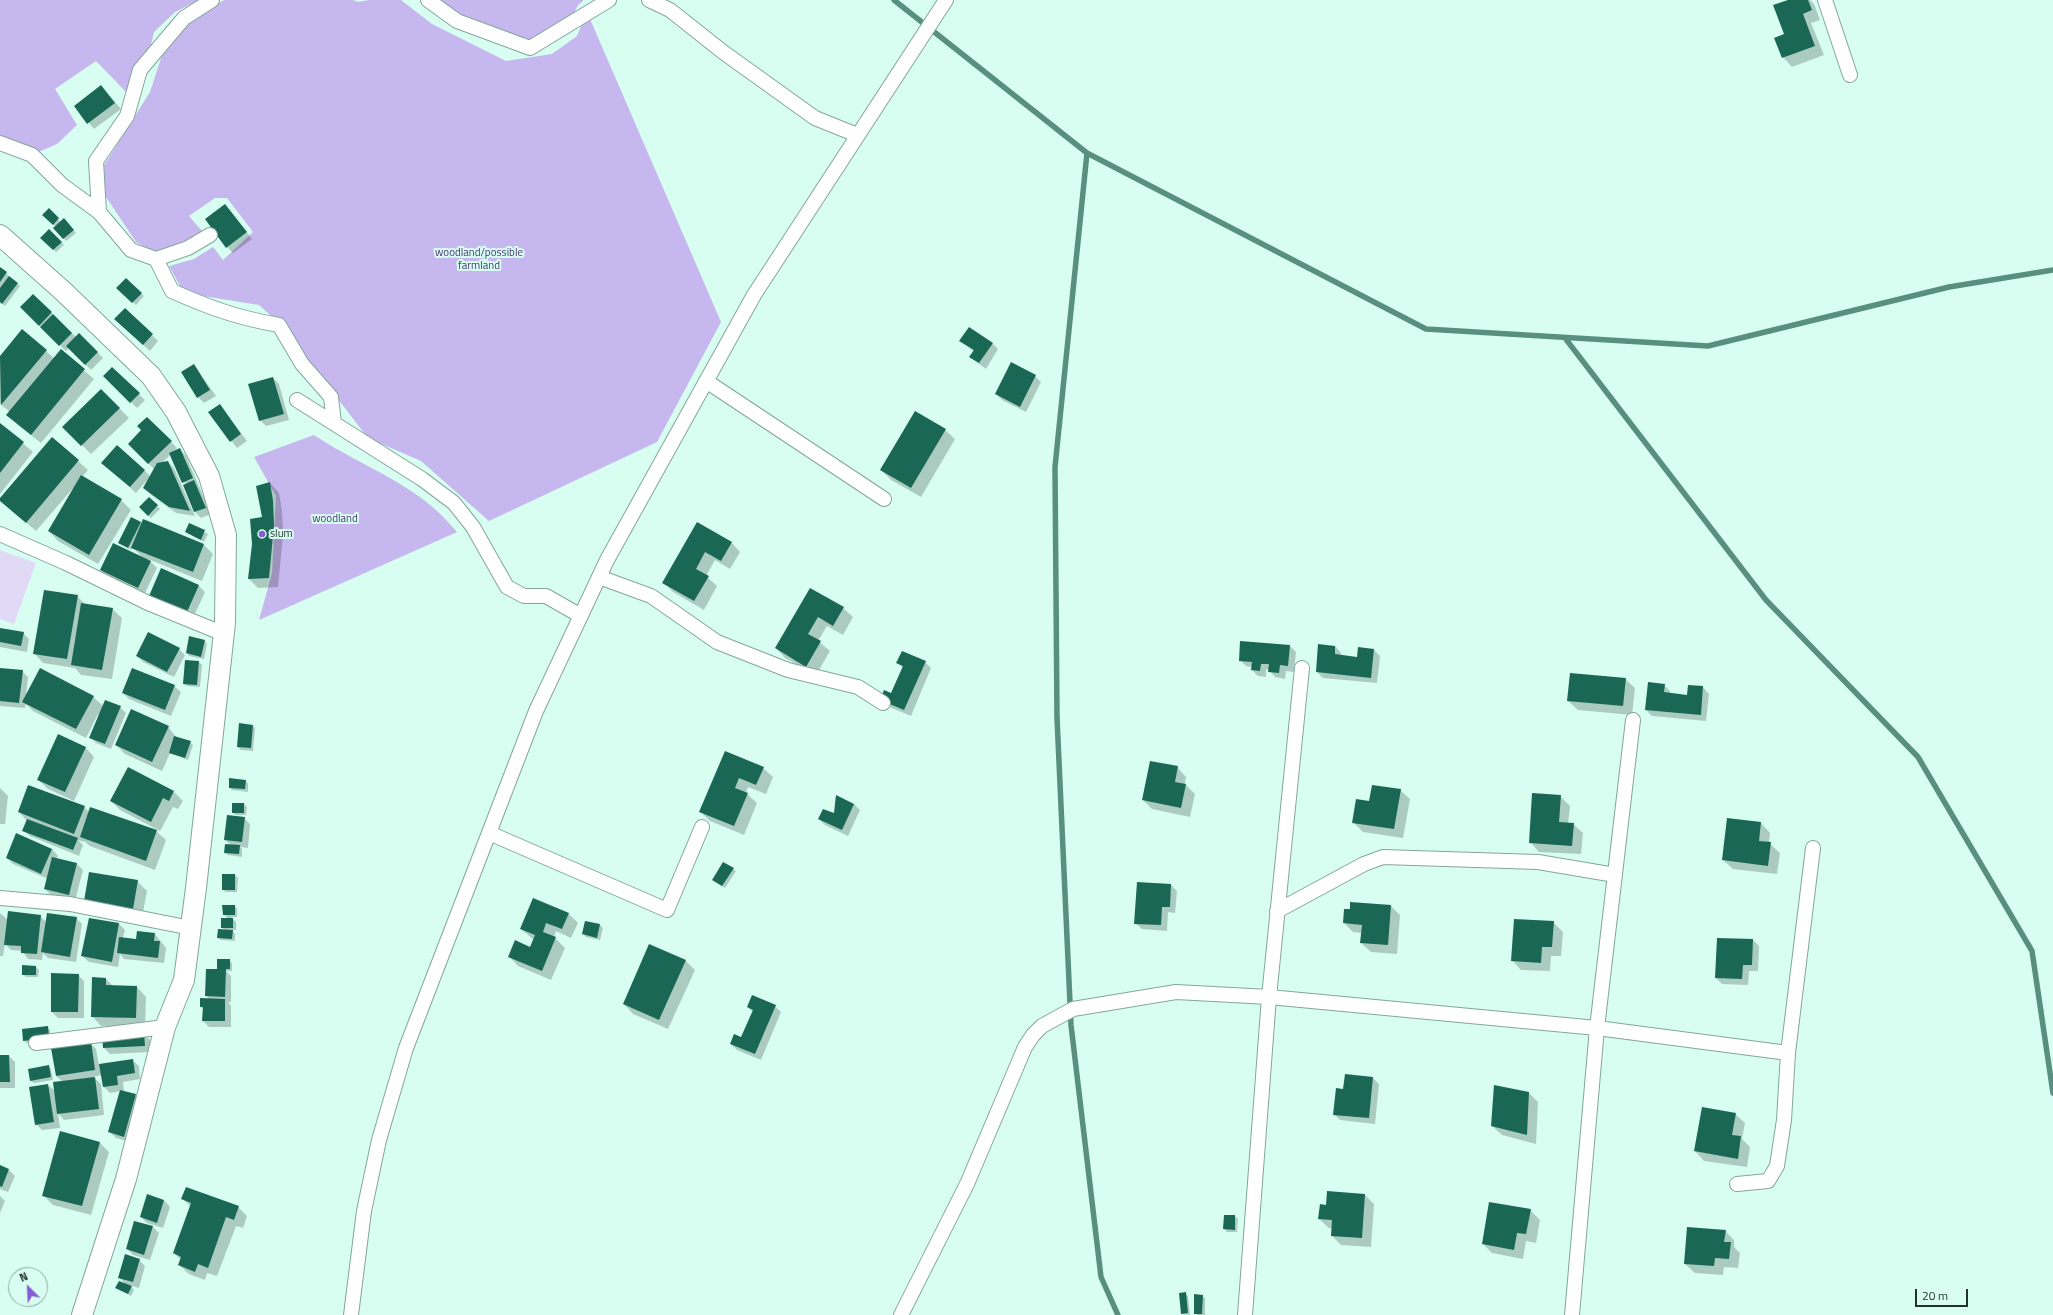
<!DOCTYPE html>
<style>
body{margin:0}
#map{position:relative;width:2053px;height:1315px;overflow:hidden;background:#d8fef1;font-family:"Titillium Web",sans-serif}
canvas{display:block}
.north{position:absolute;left:8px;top:1267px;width:40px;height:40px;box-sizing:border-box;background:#d8fef1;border:1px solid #90aca3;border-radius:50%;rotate:336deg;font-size:11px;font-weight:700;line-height:16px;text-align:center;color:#24322e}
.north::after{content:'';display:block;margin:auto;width:14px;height:18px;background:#885cd6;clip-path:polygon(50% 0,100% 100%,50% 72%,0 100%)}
.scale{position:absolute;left:1915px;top:1289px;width:53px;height:18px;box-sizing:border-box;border:2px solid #24322e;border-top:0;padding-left:5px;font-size:12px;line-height:14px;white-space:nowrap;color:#24322e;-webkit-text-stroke:3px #d8fef1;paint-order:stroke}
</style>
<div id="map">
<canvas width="2053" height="1315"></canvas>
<div class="north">N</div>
<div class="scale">20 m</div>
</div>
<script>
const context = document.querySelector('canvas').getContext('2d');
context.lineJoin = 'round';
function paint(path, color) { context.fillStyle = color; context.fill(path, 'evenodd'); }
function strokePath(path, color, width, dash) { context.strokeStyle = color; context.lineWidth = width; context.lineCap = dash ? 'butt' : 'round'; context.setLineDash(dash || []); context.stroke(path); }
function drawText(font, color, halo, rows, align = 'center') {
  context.font = font + ' "Titillium Web",sans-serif'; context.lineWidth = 4; context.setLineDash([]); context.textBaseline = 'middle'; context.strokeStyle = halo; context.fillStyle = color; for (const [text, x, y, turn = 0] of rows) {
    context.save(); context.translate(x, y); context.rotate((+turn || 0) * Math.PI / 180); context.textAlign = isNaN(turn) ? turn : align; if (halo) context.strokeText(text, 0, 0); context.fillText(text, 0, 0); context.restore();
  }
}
paint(new Path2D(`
 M0,550L36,563L14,624L0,619Z`), '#e1daf7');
paint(new Path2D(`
 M0,0H199L175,12L154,32L144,75L129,95L96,61L55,89L77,125L57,144L34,154L0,135Z
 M224,0H353L358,2L369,0H401L432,24L506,61L552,54L577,36L587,12L721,322L657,442L489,521L421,461L368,438L281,325L259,305L184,293L169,266L194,259L213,247L223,260L253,232L227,198H215L189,216L203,232L192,244L160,255L136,242L100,188L98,175L150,92L169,34Z
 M421,0H583V1L578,5L566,29L542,44L467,28Z
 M314,435C353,461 401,479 435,509C443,516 450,524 457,532L259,620L272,573L276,496L254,457Z`), '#c6b7ee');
paint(new Path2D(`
 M1790,0H1810L1814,4L1820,20L1811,23L1824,55L1792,67L1783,57Z
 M101,86L121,109L94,129L75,106Z
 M225,205L252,239L233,253L227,247Z
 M49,210L61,222L64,220L76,233L66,241L54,228L56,227L44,215Z
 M49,230L64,245L56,252L42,238Z
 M0,268L20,286L5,306L0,302Z
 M126,280L144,296L136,305L118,288Z
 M33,295L76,337L79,334L103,358L91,370L69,348L66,351L21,307Z
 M125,309L158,341L150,351L122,325Z
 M22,330L55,359L61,351L94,379L41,443L17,424L10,412L0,404V357Z
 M961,341L992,343L998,349L986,369L970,357L974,352Z
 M194,365L216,396L204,403L198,397Z
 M112,368L145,400L137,408L104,376Z
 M1035,376L1041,382L1026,412L1002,400L996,394Z
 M273,378L279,384L289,420L266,426L260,420Z
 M101,390L129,418L91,454L64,427Z
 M220,405L247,441L237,448L210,412Z
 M147,418L177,448L173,452L180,449L186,456L211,514L201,518L194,511L186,485L171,454L162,463L168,462L174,468L195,516L176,513L150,494L144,488L147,480L136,493L109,469L144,470L150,476L154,469L129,444L143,430Z
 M0,424L33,452L0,494Z
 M945,430L955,439L921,497L891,480L881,470Z
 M52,438L88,470L82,477L121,500L131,510L98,564L58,541L49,531L74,487L36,531L0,500Z
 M270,483L279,493L282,511L283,535L278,587L258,588L249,579Z
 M149,498L160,509L151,518L140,507Z
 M140,522L204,545L213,554L202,581L148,559L157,568L145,593L107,576L101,570L143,558L132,547L131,550L120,543Z
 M698,523L731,542L740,552L730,569L715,560L706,576L717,586L704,610L673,592L664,583Z
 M190,525L208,534L204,542L186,532Z
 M199,586L205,592L193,618L156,601Z
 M810,589L843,608L853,617L843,635L827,626L818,641L830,651L816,675L785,658L776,648Z
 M77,596L86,605L112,609L122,618L112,679L81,675L75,668L43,663L34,653Z
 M0,629L23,633L29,639L27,652L0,647Z
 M205,641L207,644L204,659L189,656L187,653Z
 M1290,646L1296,652L1294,672L1286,671L1285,679L1275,677L1269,670L1266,669V677L1258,676L1252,670V667L1246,666L1240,660Z
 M1335,646L1341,653V656L1358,658L1374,650L1380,656L1377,683L1323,678L1317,672Z
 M179,649L185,655L174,677L143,662L137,656Z
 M199,662L202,665L200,687L187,686L184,684Z
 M925,662L931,668L911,716L887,706L903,668L898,663Z
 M0,669L22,671L28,677L26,696L93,697L103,706L120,707L126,713L111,749L96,743L90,737L99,715L98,714L86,738L33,711L26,704L25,708L0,706Z
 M1625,679L1635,688L1632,715L1578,710L1568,701Z
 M1664,685L1670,691V694L1688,696L1689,686L1703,687L1709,694L1706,721L1652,716L1646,710Z
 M174,686L181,692L171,716L129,699L123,693Z
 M132,711L168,727L177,738L190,742L193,745L188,760L170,753L162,771L125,754L116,745Z
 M252,726L255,728L253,751L241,750L238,747Z
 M85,747L94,757L74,801L48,789L39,780Z
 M726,752L763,768L773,777L766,794L748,787L746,793L757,803L744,835L710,821L701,812Z
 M1177,767L1186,777L1185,784L1195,794L1190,817L1152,809L1143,800Z
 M246,781L248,784V792L232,790L230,787Z
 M0,788L8,796L5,824H0Z
 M1400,790L1410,799L1403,838L1363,832L1353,822L1370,802Z
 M174,792L183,801L178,809L173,807L160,831L120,810L111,801Z
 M836,796L854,804L860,810L848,836L825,825L819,819L835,815Z
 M1560,796L1570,806L1568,824H1573L1583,833L1581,854L1539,852L1530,842Z
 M244,804L247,807L246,815H235L233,812Z
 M84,807L89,812L156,831L166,840L155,870L90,846L84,841V842L78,840L83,845L79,856L30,836L23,830L27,821L19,812Z
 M244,818L250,824L248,848L240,847L242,849V857L228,855L225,853L231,845L225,840Z
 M1761,823L1770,833L1769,843L1780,853L1777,874L1733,869L1723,860Z
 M52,849L58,856L56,859L77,864L83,870L75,901L51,895L45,889L48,879L13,864L7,858Z
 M733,869L736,871L725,888L713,880Z
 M235,875L238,878L237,892H226L223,890Z
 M137,881L147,891L142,918L85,901Z
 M1171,885L1177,891L1175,913L1168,912L1167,931L1142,929L1135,923Z
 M234,906L237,908V917H231L236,922V930H232L235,934V941L221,940L218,937L225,930L222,928L228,919L224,914Z
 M1391,906L1400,915L1397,954L1371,952L1361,943L1362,933L1353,932L1344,923Z
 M0,913L8,920L40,916L46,922L76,918L82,924L76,962L48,958L43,953L42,960L28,959L22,951L11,950L5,944L3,956H0Z
 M568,913L578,923L571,938L556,931L554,937L565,948L551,980L518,966L509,956L531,948L534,940L521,929Z
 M586,922L600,925L603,928L600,940L586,937L583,934Z
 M1553,922L1563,932L1561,956H1551L1550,971L1521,970L1512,960Z
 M119,924L125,930L123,938L137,940L155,934L166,948L164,963L124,959L120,954L118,967L89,962L82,956Z
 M1753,940L1759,946L1758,971H1749L1748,985L1722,984L1716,978Z
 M229,960L232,963V971H226L231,976V1002H228L231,1006V1027H209L203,1021V1009L201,1007L210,1000L206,996L220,970Z
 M685,960L695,970L668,1029L633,1014L624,1004Z
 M23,966L36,967L39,970L38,977H26L23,974Z
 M52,974L78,975L84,981V1018H58L52,1012Z
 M106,979L114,987H137L146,997L145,1027L101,1026L92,1016Z
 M775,1006L781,1012L761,1060L737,1050L731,1044L742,1038L753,1012L748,1007Z
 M47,1027L50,1030L51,1041L27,1043L24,1041Z
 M144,1034L150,1040V1052L110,1054L104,1048Z
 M90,1043L96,1049L99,1065L132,1060L139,1066L140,1079L123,1082L124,1092L135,1095L141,1101L130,1142L116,1138L110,1132L121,1091L110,1093L104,1087L102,1075L93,1077L101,1084L104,1115L64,1120L58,1113L60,1128L42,1130L36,1124L48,1085L56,1092L63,1082L56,1076Z
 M0,1056H9L15,1062V1088H0Z
 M48,1066L51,1069L53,1080L34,1083L31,1081Z
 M1346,1075L1373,1078L1379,1084L1375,1124L1340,1120L1334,1114L1344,1090Z
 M1529,1093L1538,1102L1536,1144L1502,1135L1492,1126Z
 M1735,1114L1745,1123L1742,1139L1750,1147L1747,1167L1704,1161L1695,1151Z
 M99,1142L109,1152L91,1215L53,1205L43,1195Z
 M0,1166L9,1170L15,1176L8,1192L0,1189Z
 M1364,1194L1374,1204L1371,1247L1341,1245L1332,1236V1228H1329L1319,1219L1327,1206Z
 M0,1196L5,1201L0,1213Z
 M183,1199L238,1207L247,1216L243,1228L236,1226L217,1276L207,1273L205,1280L189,1274L179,1265L181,1260L174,1253L191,1207Z
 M164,1200L170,1207L163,1228L147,1223L141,1217Z
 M1530,1210L1540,1220L1536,1243L1526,1241L1523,1259L1492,1253L1483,1244Z
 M1235,1216L1238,1219L1237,1232H1227L1224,1229Z
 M153,1227L159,1233L150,1260L133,1255L127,1249Z
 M1725,1231L1734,1240V1247L1740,1253L1738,1268L1724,1267L1723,1275L1695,1273L1685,1264Z
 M139,1260L145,1266L139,1288L129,1285L134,1290L131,1296L117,1288L126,1285L119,1277Z
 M1185,1293L1188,1296L1190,1315L1181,1314Z
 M1202,1296L1205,1298V1315H1197L1195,1313Z`), '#0003');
strokePath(new Path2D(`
 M894,0L1087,153L1426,329L1708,346L1949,287L2053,270
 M1087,153L1055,467L1057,718L1071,1025L1101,1277L1118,1315
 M1565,338L1766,600L1918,757L2032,951L2053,1093`), '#588f7f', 5.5);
paint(new Path2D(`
 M1788,0H1808L1812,10L1803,14L1815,46L1782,58L1774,38L1784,34L1773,5Z
 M101,85L115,103L87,124L74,106Z
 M225,204L247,232L226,248L205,219Z
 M49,208L59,218L53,225L42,215Z
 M64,218L74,230L63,239L53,228Z
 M49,229L62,242L53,250L40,238Z
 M0,267L7,272L0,282Z
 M9,276L18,283L2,304L0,302V288Z
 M126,278L142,293L132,303L116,288Z
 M33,294L52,312L39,326L20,307Z
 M125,308L153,334L143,345L114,319Z
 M53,314L72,333L59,346L40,327Z
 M969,327L993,343L979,363L969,357L974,350L959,341Z
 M22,329L47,350L1,405L0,356Z
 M79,333L98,352L85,365L66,346Z
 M61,349L85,369L31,435L6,415Z
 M1011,362L1036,375L1020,407L995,394Z
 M194,364L210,390L197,398L181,372Z
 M112,367L140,393L130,403L103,376Z
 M273,377L284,414L259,421L248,384Z
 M101,389L120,408L81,446L62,427Z
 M220,404L241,434L230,442L208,412Z
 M915,411L946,429L911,488L880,470Z
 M147,417L172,441L148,464L128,444L141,430L137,426Z
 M0,423L24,442L0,473Z
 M52,437L79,460L26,523L0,501V498Z
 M117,445L145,470L130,487L101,463Z
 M180,448L193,478L182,483L169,453Z
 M168,461L190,511L169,507L143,488L157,463Z
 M81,475L122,499L89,555L48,531Z
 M194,480L206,508L194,512L183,485Z
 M270,482L273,501L274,525L269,578L248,579L252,544L250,519L262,517L256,486Z
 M149,497L158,505L148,516L139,507Z
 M131,517L141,522L128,548L118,543Z
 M143,519L204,544L193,572L131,548Z
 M697,522L732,542L721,561L705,552L696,569L709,576L694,601L662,583Z
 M189,523L205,530L201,540L185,532Z
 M113,543L151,561L138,588L100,570Z
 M161,568L199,585L187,612L149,596Z
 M810,588L844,607L833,626L818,617L808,634L821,641L806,667L775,648Z
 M44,590L78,595L67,659L33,654Z
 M81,603L113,608L102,670L71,665Z
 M0,628L24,632L21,646L0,642Z
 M148,632L180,648L167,672L136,656Z
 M189,636L205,640L201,657L186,653Z
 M1240,641L1290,645L1288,666L1280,665L1279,673L1268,672L1269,664H1261L1260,671L1251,670L1252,662L1239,661Z
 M1318,644L1335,646V654L1357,657L1358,647L1374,649L1371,678L1316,672Z
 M902,651L926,661L904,710L880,700L884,690L891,693L903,666L896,663Z
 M185,660L199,661L197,685L183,684Z
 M0,668L23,670L19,703L0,701Z
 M40,668L94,696L76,729L22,702Z
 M132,668L175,685L165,710L122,693Z
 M1570,673L1626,678L1623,706L1567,701Z
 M1648,682L1665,684L1664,692L1687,695L1688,685L1703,686L1701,715L1645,710Z
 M105,700L121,706L105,744L89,738Z
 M131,709L169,726L152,762L115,745Z
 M239,723L253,725L251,748L237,747Z
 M58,734L86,747L65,792L37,780Z
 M174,736L191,741L185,758L169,753Z
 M725,751L764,767L756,785L739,778L735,788L748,793L734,826L699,812Z
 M1150,761L1178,766L1175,782L1186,784L1181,808L1142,800Z
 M128,767L174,791L169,801L163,798L151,822L110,801Z
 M229,778L246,780L245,789L229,788Z
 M28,785L85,806L74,834L18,812Z
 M1372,785L1401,789L1394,829L1352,823L1356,799L1369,801Z
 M1532,793L1561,795L1559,822L1574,823L1572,846L1529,843Z
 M836,795L854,804L842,830L818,819L823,809L834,813Z
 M232,803H244V813H232Z
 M90,807L157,830L146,861L80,837Z
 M227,815L245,817L242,842L224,840Z
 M1727,818L1761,822L1759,841L1771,842L1768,866L1722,860Z
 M27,819L78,838L73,850L22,831Z
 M16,833L52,849L41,874L6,858Z
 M225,844L240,845L239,854L224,853Z
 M52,857L77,863L69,895L44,889Z
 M723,862L734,868L722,886L712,880Z
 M89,872L138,880L133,909L84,901Z
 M222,874H235V890H222Z
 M1137,882L1171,884L1170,907H1162L1161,925L1134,924Z
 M533,898L569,913L562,929L546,923L543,932L556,937L542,971L508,957L515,940L530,947L535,935L520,929Z
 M1350,902L1391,905L1388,945L1360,943L1362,925L1343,923L1344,909H1350Z
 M222,905H235V915H223Z
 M8,911L41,915L37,954L21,953V946L4,945Z
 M47,913L77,917L70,957L41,952Z
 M89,918L119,923L112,962L81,956Z
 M221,918H233V928H221Z
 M1514,919L1554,921L1552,947H1542L1541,963L1511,961Z
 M585,921L600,924L597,938L582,934Z
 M218,929L233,930L232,939L217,938Z
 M137,931L155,933L154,941H160L158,958L117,953L119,937L136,939Z
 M1717,938L1753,939L1752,965H1743L1742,979L1715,978Z
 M649,944L686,960L659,1020L623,1004Z
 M217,959H230V969H226L225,997L205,996L206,969H217Z
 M22,965L36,966V975H22Z
 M51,973L79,974L78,1012H51Z
 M92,977L106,978V985L137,986L136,1018L91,1017Z
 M752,995L776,1005L755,1054L730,1044L734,1034L741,1037L753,1010L747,1007Z
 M200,998L225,999V1021H202L203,1007H200Z
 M48,1026L49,1038L23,1041L22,1029Z
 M144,1033L145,1046L103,1048L102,1035Z
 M91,1041L95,1070L56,1076L51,1048Z
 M0,1055H9L10,1082H0Z
 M133,1059L135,1073L117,1076L118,1085L103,1087L99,1064Z
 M49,1065L51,1077L30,1081L28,1069Z
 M1345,1074L1373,1077L1369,1118L1333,1115L1336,1088L1343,1089Z
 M95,1077L99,1109L57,1114L53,1082Z
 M48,1084L54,1122L35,1125L29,1087Z
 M1494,1085L1529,1092L1527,1135L1491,1126Z
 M120,1090L136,1094L124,1137L108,1132Z
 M1702,1107L1736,1113L1732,1135L1741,1136L1738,1159L1694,1151Z
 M60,1131L100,1142L82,1206L42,1196Z
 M0,1165L9,1169L2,1187L0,1186Z
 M186,1187L239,1206L234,1220L226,1217L208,1268L198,1264L195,1272L178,1265L181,1257L173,1253L191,1203L181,1199Z
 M1327,1191L1365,1194L1362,1238L1331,1236L1332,1220L1318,1219L1320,1204L1326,1205Z
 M147,1194L164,1200L157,1223L140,1217Z
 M1489,1202L1531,1209L1526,1234L1517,1233L1514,1250L1482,1244Z
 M1224,1215H1235V1230L1223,1229Z
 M134,1221L153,1226L144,1255L126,1249Z
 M1687,1227L1726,1230L1724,1242H1731L1729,1259L1715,1258L1714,1266L1684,1264Z
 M125,1254L140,1259L133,1282L118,1278Z
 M119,1281L132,1286L128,1294L115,1288Z
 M1186,1292L1188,1313L1181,1314L1179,1293Z
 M1194,1294L1203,1295L1202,1314H1194Z`), '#1a6755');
const minor = new Path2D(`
 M428,0L457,21L530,48L609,0
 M649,0L670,10L723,52L815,118L857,135
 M1825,0L1850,75
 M0,143L32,155L62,185L99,212L131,250L156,259L172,291C210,308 238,318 279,325L302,364L331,397L334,423
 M99,212L96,161L127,116L140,70L184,18L212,0
 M156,259L188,248L210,235
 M706,381L884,499
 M297,400L422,479L454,503L473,527L507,587L524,596H546L581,616
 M0,534L66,563L148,603L224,634
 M599,577L651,596L717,642L788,670L858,687L883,703
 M489,833L667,910L702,827
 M0,898L70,904L191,928
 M1277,911L1364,864L1383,857L1538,862L1615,875
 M36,1043L165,1027
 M1737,1184L1768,1181L1777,1166L1784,1120L1788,1053L1813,848
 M351,1315L364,1211L379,1140L406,1048L536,711L607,560L754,295L946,0
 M901,1315L967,1184L1025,1047L1033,1035L1042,1026L1073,1009L1176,992L1269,997L1597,1028L1788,1053
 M1245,1315L1269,997L1302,668
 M1572,1315L1597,1028L1633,720`);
const secondary = new Path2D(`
 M0,235L64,292L151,376L176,412L209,476L226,535L225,623L196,888L184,980L165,1027L126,1179L82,1315`);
strokePath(minor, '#83a69b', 16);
strokePath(secondary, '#83a69b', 22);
strokePath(minor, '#fff', 14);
strokePath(secondary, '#fff', 20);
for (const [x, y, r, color] of [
 [262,534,4,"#885cd6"]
]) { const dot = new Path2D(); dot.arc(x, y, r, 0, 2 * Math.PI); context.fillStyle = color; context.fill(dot); strokePath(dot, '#d8fef1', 1.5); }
drawText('11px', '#4c3577', '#d8fef1', [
 ["woodland/possible",479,253],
 ["farmland",479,266],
 ["woodland",335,519]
]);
drawText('11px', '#24322e', '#d8fef1', [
 ["slum",270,534]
], 'left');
</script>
